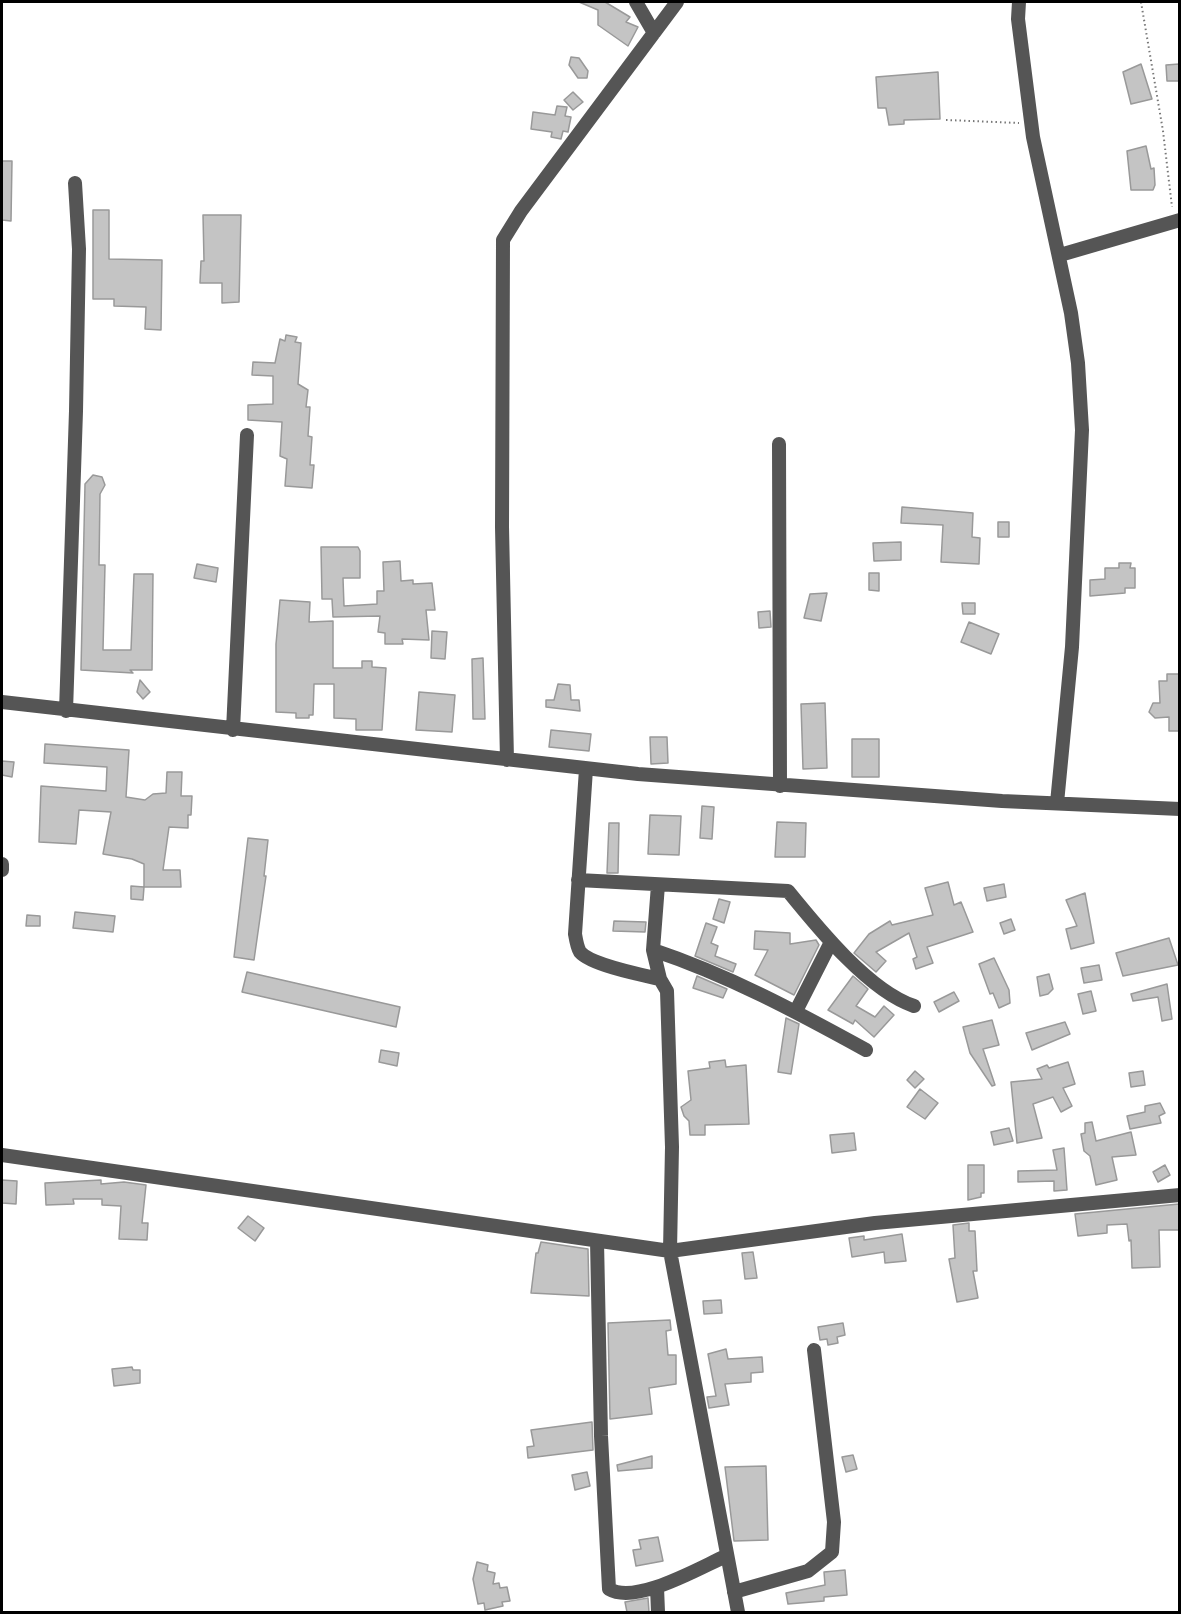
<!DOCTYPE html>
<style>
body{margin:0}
#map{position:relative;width:1181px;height:1614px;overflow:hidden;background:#fff;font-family:"Public Sans",sans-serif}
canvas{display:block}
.frame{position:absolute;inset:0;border:3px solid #000;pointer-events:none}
</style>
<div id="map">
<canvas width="1181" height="1614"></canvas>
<div class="frame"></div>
</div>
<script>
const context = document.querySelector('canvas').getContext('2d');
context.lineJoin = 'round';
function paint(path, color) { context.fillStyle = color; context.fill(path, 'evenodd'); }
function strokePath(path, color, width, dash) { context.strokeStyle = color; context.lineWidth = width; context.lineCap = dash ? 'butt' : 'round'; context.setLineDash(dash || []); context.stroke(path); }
const building = new Path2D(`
 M579,2H605L630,17L626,22L638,27L628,46L598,25V10Z
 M571,57L579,58L588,71L587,78H578L569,65Z
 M1141,64L1152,99L1131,104L1123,72Z
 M1179,64V81H1167L1166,65Z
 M938,72L940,119L904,120V124L889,125L886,108H878L876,77Z
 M573,92L583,102L573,110L564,100Z
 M557,106L567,107L565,116L571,117L568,132L563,131L561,139L551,137L552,132L531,129L533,112L555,115Z
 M1146,146L1151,169L1154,168L1155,185L1153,190H1131L1127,151Z
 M2,161H12L11,221L2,220Z
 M93,210H109V259L162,260L161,330L145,329L146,307L114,306V299H93Z
 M203,215H241L239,302L222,303V283H200L201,261H204Z
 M286,335L297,337L295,342L301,343L298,384L308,390L306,407H310L308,436L312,437L310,465H314L312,488L285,486L287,459L280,456L282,422L248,420V405L273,404V376L252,375L253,362L275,363L280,339L285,341Z
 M93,475L102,477L105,485L100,494L99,565H105L103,650H131L134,574H153L152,670H130L133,673L81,670L85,484Z
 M902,507L973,513L972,537L980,538L979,564L941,562L943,525L901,523Z
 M998,522H1009V537H998Z
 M901,542V560L874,561L873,543Z
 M321,547H358L360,551V578H343L344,606L377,604V591H384L383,562L400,561L401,581L413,580V584L432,583L435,610H426L429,640L402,639L403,644H385V633L378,632L380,616L333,617L332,599H322Z
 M1119,563H1131L1130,568H1135V588H1125V593L1090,596V580L1105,579V568H1119Z
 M197,564L218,568L216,582L194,578Z
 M869,573H879V591L869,590Z
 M827,593L821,621L804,618L810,594Z
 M280,600L310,602L309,622L333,621V668H362V661H372V667L386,668L382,730H356V719L334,718V684H314L313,715H309V718H296V713L276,712V644Z
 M962,603H975V614H963Z
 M770,611L771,627L759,628L758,612Z
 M969,622L999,634L991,654L961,642Z
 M432,631L447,632L445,659L431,658Z
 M483,658L485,719H473L472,659Z
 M1167,674H1179V731H1169V717L1155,718L1149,712L1153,703H1160L1159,681H1167Z
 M140,680L150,692L143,699L137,692Z
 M558,684L570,685L571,700H579L580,711L546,707V700H554Z
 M419,692L455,695L452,732L416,730Z
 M825,703L827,768L803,769L801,704Z
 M551,730L591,734L589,751L549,747Z
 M650,737H667L668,763L651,764Z
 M852,739H879V777H852Z
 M45,744L129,750L126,797L145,800L153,794L166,793L167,772H182L181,796H192L191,815H188V828L169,827L163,870H180L181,887H144V864L132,859L103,854L111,812L79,810L76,844L39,842L41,786L106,791L107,767L44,763Z
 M2,761L14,762L12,777L2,775Z
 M702,806L714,807L712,839L700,838Z
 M650,815L681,816L679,855L648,854Z
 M777,822L806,823L805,857H775Z
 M609,823H619L618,873H607Z
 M248,838L268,840L264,876H266L254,960L234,957Z
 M948,882L954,905L961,902L973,932L927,947L933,963L916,969L913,959L917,957L909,933L876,952L886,961L876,972L854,953L869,934L890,921L892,925L933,915L925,888Z
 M1004,884L1006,897L987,901L984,888Z
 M131,886L144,887L143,900L131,899Z
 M1085,893L1094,943L1071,949L1066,929L1077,926L1066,900Z
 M719,899L730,902L724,923L713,919Z
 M75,912L115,916L113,932L73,928Z
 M27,915L40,916V926H26Z
 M1011,919L1015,930L1004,934L1000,923Z
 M614,921L646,922L645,932L613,931Z
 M706,923L717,927L711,943L718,946L715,956L736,964L733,972L695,956Z
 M755,931L790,933V944L816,940L819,945L794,995L755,975L768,950L754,949Z
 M1169,938L1178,965L1123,976L1116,953Z
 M994,958L1009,990L1010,1003L999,1008L993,993L990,994L979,964Z
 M1099,965L1102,980L1084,983L1081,968Z
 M247,972L400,1007L396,1027L242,992Z
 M1049,974L1053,989L1048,994L1040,996L1037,977Z
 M697,976L727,989L723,998L693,988Z
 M853,976L868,989L856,1006L875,1017L884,1006L894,1015L874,1037L855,1020L853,1024L828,1010Z
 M1167,984L1172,1019L1162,1021L1158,997L1133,1001L1131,994Z
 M1091,991L1096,1011L1083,1014L1078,994Z
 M954,992L959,1001L939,1012L934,1002Z
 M786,1018L799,1024L791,1074L778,1072Z
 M992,1020L999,1045L983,1049L995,1085L992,1086L970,1053L963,1027Z
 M1065,1022L1070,1034L1032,1050L1026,1033Z
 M381,1050L399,1053L397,1066L379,1062Z
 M725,1060L726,1067L746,1065L749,1124L705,1125V1135H690L689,1121L684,1116L681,1107L691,1100L688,1071L710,1068L709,1062Z
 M1068,1062L1075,1084L1063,1088L1072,1106L1061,1112L1053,1097L1033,1104L1042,1138L1017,1143L1011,1082L1042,1079L1037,1069L1047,1065L1049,1068Z
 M915,1071L924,1079L915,1088L907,1080Z
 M1143,1071L1145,1085L1131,1087L1129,1073Z
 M920,1089L938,1103L925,1119L907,1107Z
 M1160,1103L1165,1113L1159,1116L1161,1123L1130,1129L1127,1116L1145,1112V1106Z
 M1092,1122L1096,1141L1131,1132L1136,1155L1112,1157L1117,1180L1096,1185L1090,1156L1084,1151L1081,1134L1085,1133V1123Z
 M1009,1128L1013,1141L994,1145L991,1132Z
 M854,1133L856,1150L832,1153L830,1135Z
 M1064,1148L1067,1190L1054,1191V1181L1018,1182V1171L1057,1170L1053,1150Z
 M968,1165H984V1193H981V1197L968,1200Z
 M1165,1165L1170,1175L1158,1182L1153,1172Z
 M2,1180L17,1181L16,1204L2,1203Z
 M101,1180V1184L124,1182L146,1185L142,1223H148L147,1240L119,1239L121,1206L102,1205V1199H73L74,1204L46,1205L45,1183Z
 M1179,1204V1230H1159L1160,1267L1132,1268L1131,1240L1129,1241L1127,1224L1107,1225V1233L1078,1236L1075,1214Z
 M248,1216L264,1228L255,1241L238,1228Z
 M969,1223V1231H975L977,1271H973L978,1298L957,1302L949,1259L955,1258L953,1225Z
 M902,1234L906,1261L885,1263L884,1252L852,1257L849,1238L864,1236V1240Z
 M541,1242L588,1249L589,1296L531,1293L536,1253H538Z
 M753,1252L757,1278L745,1279L742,1253Z
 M721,1300L722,1313L704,1314L703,1301Z
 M670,1320L671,1330L666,1331L668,1355H676V1384L649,1388L652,1414L610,1419L608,1323Z
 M843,1323L845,1335L837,1337L838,1343L828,1345L827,1339L820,1340L818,1327Z
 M726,1349L728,1359L762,1357L763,1372L751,1373V1382L725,1384L729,1405L709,1408L707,1397L716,1396L708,1354Z
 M132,1367L133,1370H140V1383L114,1386L112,1369Z
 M592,1422L593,1450L528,1458L527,1447L534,1446L531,1430Z
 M853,1455L857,1469L846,1472L842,1457Z
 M652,1456V1468L618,1471L617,1465Z
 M766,1466L768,1540L734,1541L725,1467Z
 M587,1472L590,1486L575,1490L572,1475Z
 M658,1537L663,1561L636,1566L633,1550L641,1549L639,1540Z
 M477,1562L488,1565L487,1571L495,1573L493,1584L499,1583L500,1588L507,1587L510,1601L502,1602L503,1606L485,1610L484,1603L478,1604L473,1579Z
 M845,1570L847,1595L824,1597V1601L788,1604L786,1593L825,1585L824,1572Z
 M648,1598L649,1612H627L625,1602Z`);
paint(building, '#c4c4c4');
strokePath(building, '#999', 1.5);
strokePath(new Path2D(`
 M1141,2L1163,131L1172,207
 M946,120L1019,123`), '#777', 2, [1.5, 3]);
strokePath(new Path2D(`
 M636,2L654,33
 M1019,2L1018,19L1033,137L1071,313L1078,363L1082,430L1072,647L1057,803
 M1060,255L1180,220
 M779,444L780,786
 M2,702L638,774L1002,801L1180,809
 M66,711L76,411L79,249L75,183
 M233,730L247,435
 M507,760L502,527L503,240L521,211L677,2
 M586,769L575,934C576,940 577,947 580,952C591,965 642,975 660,979L667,991L672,1147L670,1251L738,1612
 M2,864V870
 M578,880L788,891C818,928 869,991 914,1006
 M658,885L653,950L660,979
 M653,950C728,975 797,1012 866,1050
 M796,1011L830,944
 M2,1155L670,1251L875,1223L1180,1195
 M597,1241L601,1436L609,1589C636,1605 699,1568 726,1556
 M657,1587L658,1612
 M734,1592L808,1571L832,1552L834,1522L814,1350`), '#555', 14);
</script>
